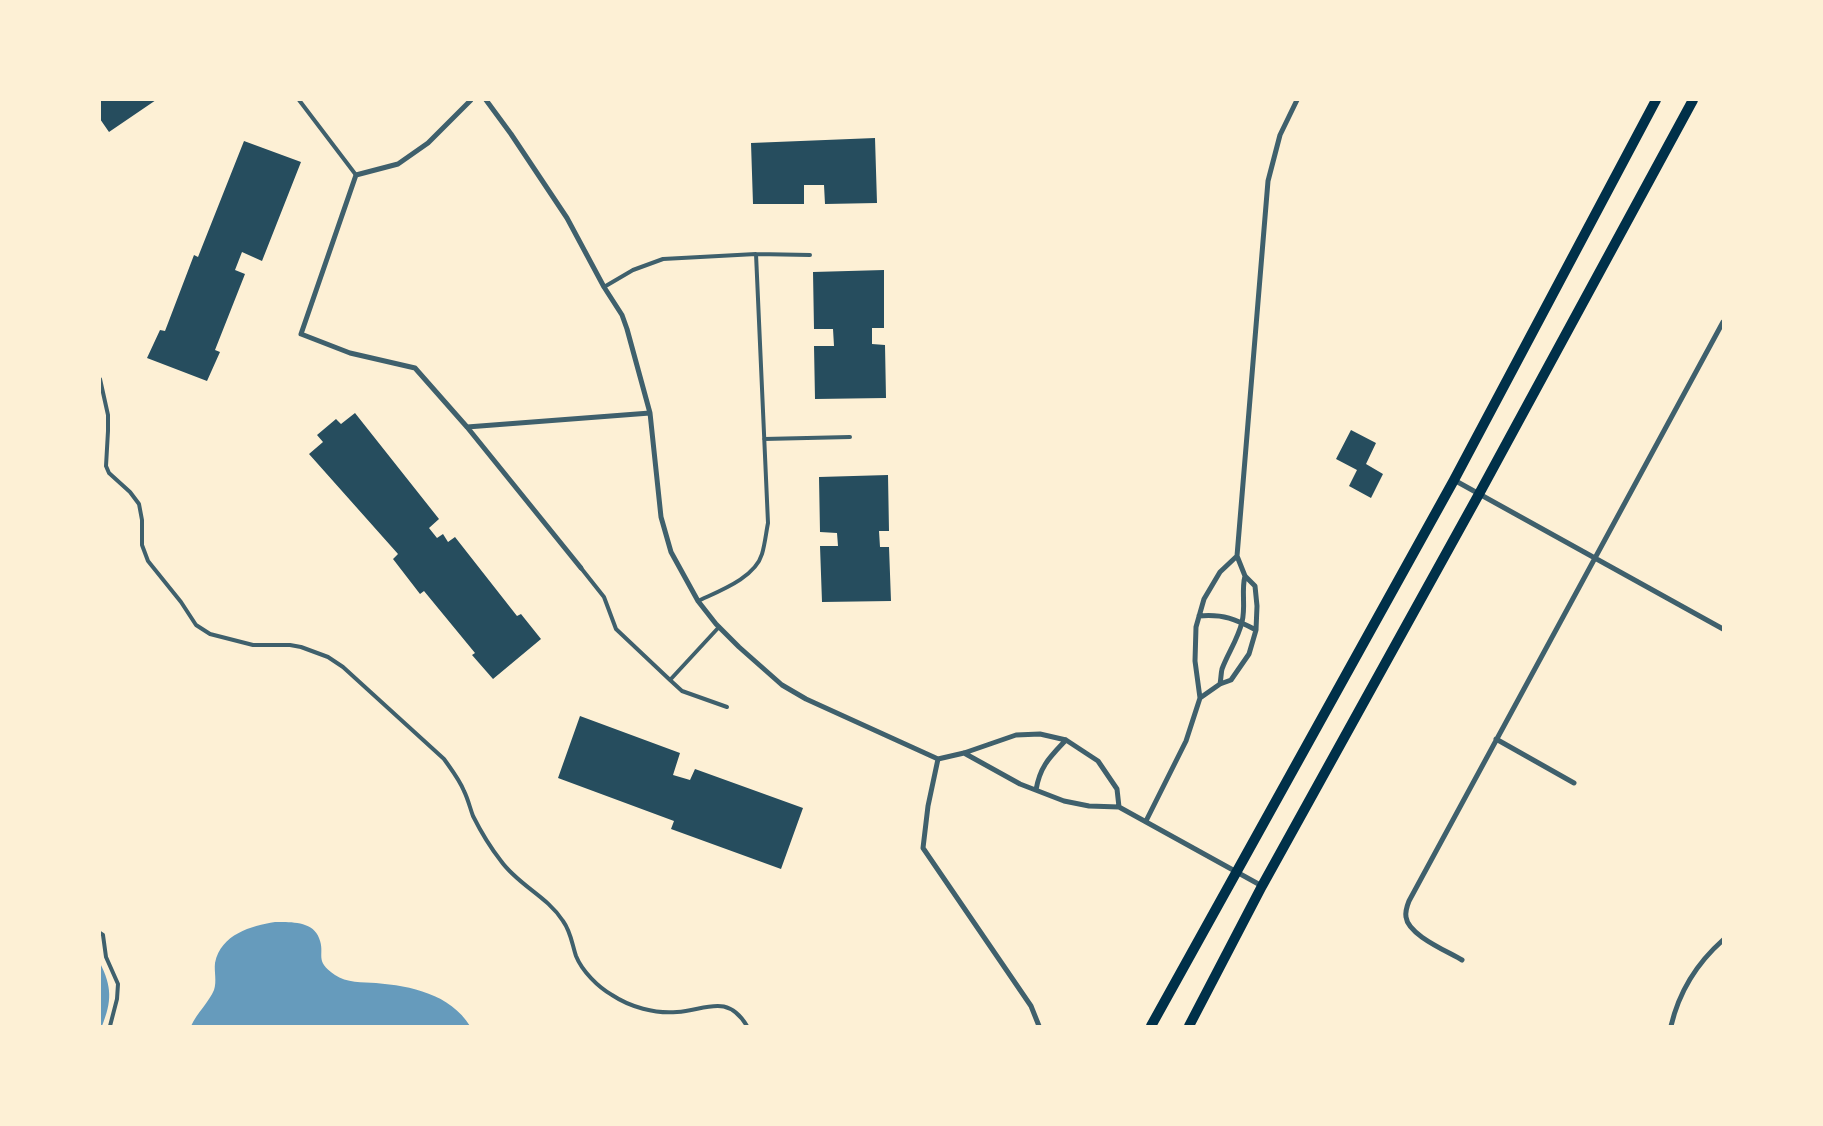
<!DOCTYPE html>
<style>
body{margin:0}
#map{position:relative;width:1823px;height:1126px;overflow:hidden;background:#fdf0d5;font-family:"Zilla Slab",serif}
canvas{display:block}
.frame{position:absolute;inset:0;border:101px solid #fdf0d5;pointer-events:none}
</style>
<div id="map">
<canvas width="1823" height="1126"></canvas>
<div class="frame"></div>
</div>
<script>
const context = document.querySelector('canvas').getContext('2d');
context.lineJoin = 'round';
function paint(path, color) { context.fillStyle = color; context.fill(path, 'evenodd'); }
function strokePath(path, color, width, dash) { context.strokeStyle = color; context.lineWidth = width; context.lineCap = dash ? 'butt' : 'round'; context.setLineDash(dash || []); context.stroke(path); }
paint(new Path2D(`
 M275,922C290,922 313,921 319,938C326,955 313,960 335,975C346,983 363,982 376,983C411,986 450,994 470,1026H191C197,1013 209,1002 214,990C217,981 214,972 215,963C221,934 251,926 275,922Z
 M100,963C112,987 112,1001 102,1026H100Z`), '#669bbc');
paint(new Path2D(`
 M100,100H156L109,132L100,119Z
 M875,138L877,203L825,204L824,185H804V204H753L751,143Z
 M244,141L301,162L262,261L242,252L235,270L245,274L215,350L220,352L207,381L147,358L160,330L165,331L194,255L198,257Z
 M884,270V328H872V344L885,345L886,398L815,399L814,346H834L833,329H814L813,272Z
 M355,413L439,519L429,528L437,538L443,534L448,542L455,537L517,616L521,614L541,639L493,679L472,655L475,653L424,591L420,594L393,559L398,554L309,454L323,442L317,435L336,419L341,424Z
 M1351,430L1376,443L1366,464L1383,474L1371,498L1349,486L1357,470L1336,459Z
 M888,475L889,531H879L880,547H889L891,601L822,602L820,546H838L837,533L820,532L819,477Z
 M580,716L680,753L673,775L690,780L695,769L803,808L781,869L671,829L674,821L558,778Z`), '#264d5e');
strokePath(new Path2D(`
 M299,100L356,175
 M756,254L810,255
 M604,287L633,270L663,259L756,254L768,523C766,533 765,544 762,554C755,578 719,591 698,601
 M100,379L108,415V431L106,466L109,473L130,492L139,504L142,520V545L148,561L181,602L196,625L210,634L253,645H290L301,647L328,657L343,667L444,759C451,769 459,779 464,791C468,799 470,808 473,816C481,832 490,847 501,861C518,885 547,896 563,921C571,932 572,944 576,956C582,971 598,987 612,995C630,1007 655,1014 677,1012C706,1010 727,993 747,1026
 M764,439L850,437
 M581,568L604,597L616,629L670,680
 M719,627L670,680L682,691L727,707
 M100,933L103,935L106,957L118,984L117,999L110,1026`), '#3f606c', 4);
strokePath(new Path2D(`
 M471,100L428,143L398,164L356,175L301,334L350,353L415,368L467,427L581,568
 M486,100L511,134L567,218L604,287L622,315L627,329L650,413L661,517L671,552L698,601L716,624L739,647L782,685L806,699L938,759L964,753L1016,735L1040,734L1066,740L1098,761L1117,789L1119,807
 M467,427L650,413
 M1454,480L1723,629
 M1199,616C1224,614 1235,619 1256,630
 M1220,684C1221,679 1221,673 1222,669C1228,653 1238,639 1242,622C1246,606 1241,591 1245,576
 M1200,698L1220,684L1231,680L1249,654L1256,630L1257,606L1255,586L1245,576L1237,556L1268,181L1280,135L1297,100
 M1496,739L1574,783
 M964,753L1020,784L1064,801L1089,806L1119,807L1262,886
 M938,759L928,806L923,848L1031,1006L1039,1026
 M1036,790C1040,766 1050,757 1066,740
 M1146,821L1186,741L1200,698L1195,661L1196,627L1204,599L1220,572L1237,556
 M1462,960C1447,951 1408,935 1406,917C1405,911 1407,906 1409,901L1723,322
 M1671,1026C1679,992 1697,963 1723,940`), '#3f606c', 5);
strokePath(new Path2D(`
 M1151,1026L1454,480L1656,100
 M1189,1026L1262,886L1479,494L1693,100`), '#003049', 10);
</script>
